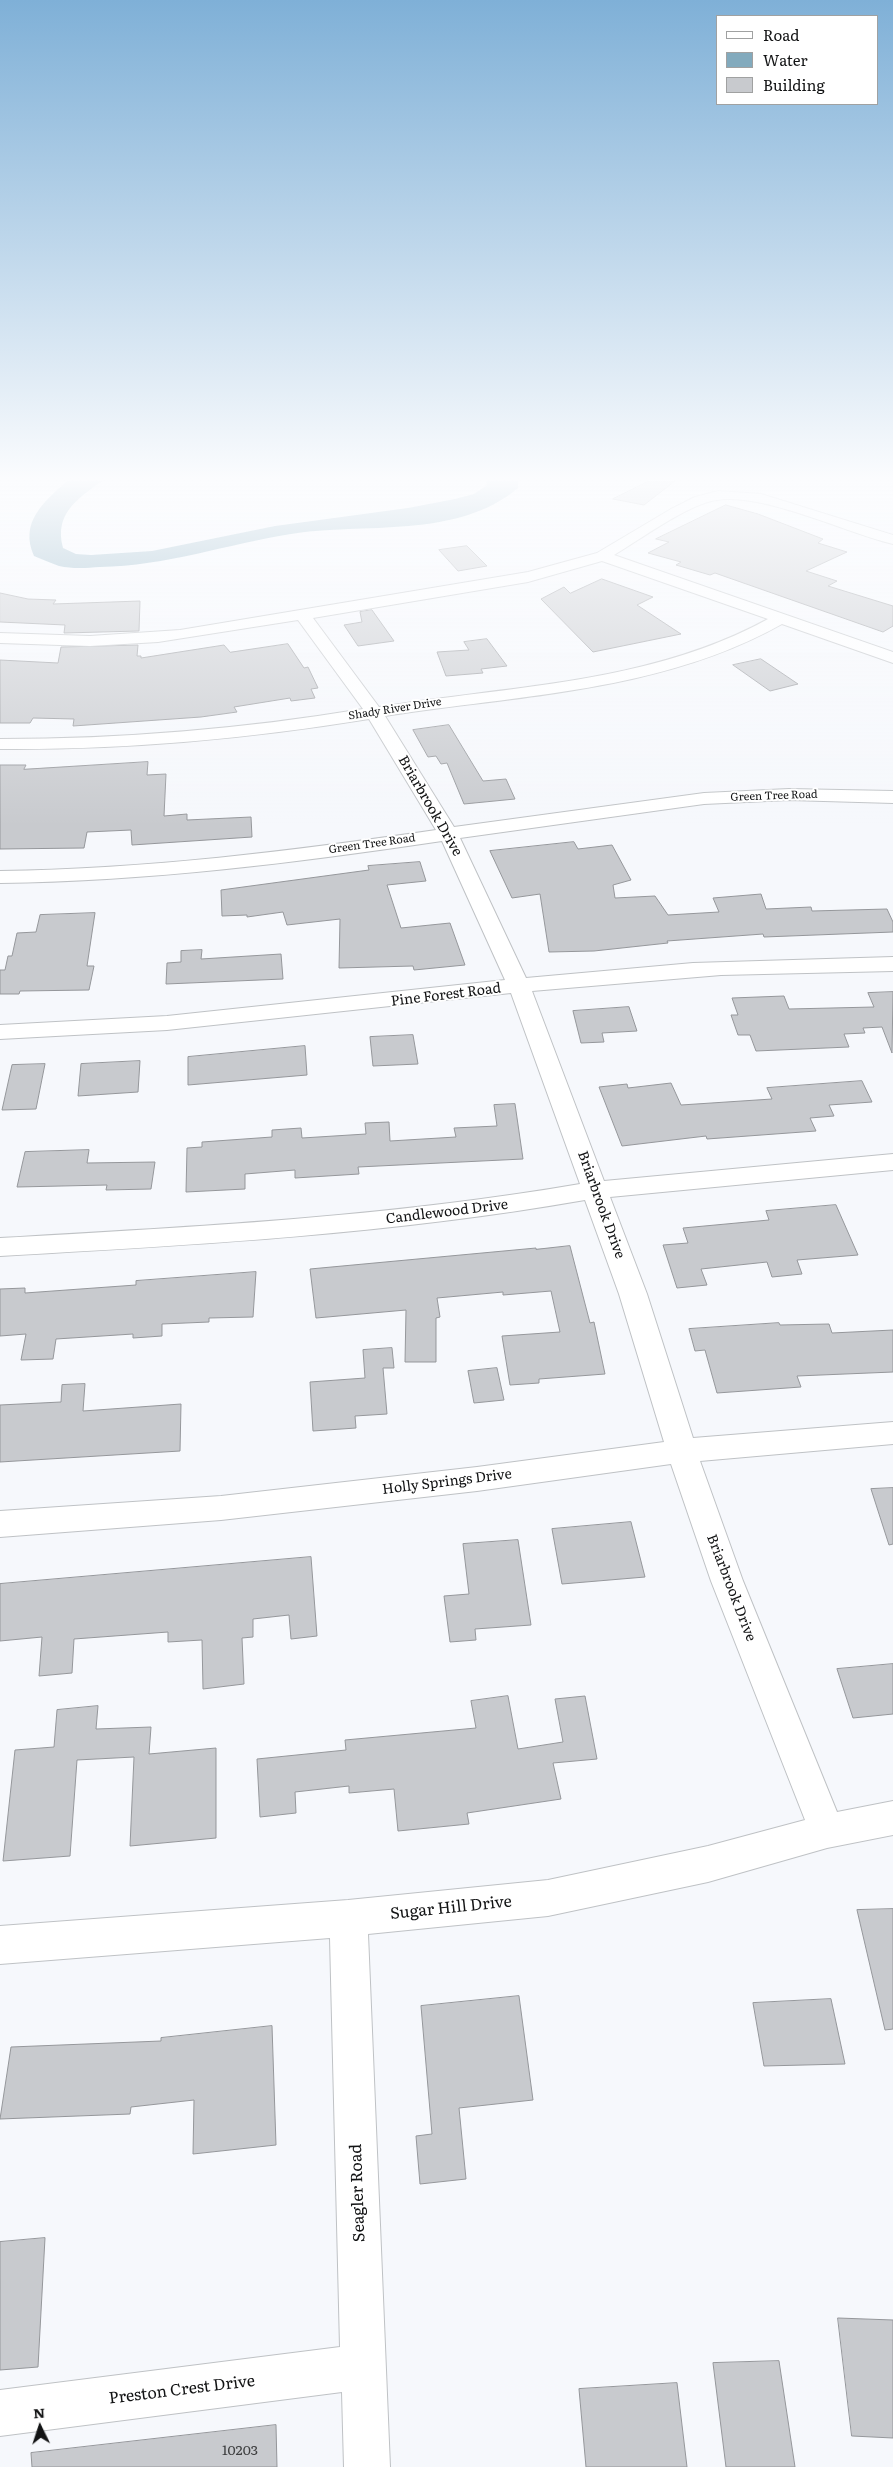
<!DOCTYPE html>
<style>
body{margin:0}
#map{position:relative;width:893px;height:2467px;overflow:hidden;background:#f6f8fc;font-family:Literata,serif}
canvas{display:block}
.legend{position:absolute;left:716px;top:15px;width:162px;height:90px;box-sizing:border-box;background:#fff;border:1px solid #a0a1a1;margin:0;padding:6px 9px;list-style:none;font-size:15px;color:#121314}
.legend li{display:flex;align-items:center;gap:10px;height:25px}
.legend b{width:25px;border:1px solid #a0a1a1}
.north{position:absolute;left:15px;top:2402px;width:50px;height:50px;-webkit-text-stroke:4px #fff;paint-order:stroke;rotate:356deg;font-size:14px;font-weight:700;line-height:20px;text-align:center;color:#121314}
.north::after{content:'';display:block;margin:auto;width:18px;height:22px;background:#121314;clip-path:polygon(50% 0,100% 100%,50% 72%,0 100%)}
</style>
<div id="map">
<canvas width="893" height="2467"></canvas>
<ul class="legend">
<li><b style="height:6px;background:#fff"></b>Road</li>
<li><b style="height:14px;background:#82aabd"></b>Water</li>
<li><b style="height:14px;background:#c8cace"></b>Building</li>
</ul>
<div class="north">N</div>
</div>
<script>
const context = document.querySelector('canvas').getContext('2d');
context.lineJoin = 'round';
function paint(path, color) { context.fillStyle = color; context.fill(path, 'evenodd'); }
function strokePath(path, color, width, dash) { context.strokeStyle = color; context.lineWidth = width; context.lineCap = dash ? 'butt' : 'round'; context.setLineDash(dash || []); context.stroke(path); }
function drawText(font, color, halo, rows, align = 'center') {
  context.font = font + ' Literata,serif'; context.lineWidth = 4; context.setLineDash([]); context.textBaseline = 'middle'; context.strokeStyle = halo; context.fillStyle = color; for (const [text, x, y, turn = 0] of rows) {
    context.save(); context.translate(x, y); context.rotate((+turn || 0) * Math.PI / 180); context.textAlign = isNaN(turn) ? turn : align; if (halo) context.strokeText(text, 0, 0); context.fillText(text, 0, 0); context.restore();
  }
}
paint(new Path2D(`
 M67,481H102C77,499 54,514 63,548L76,554L91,555L152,551L275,526L408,508L455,499L474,494L487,485L486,481H518V488C456,540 364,522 291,534C227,544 166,566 100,567C87,568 72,569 59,566C50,563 42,559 34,556C19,522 44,502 67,481Z`), '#82aabd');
const building = new Path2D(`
 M649,481H675L644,505L613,499Z
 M726,505L758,514L823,539L818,543L847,552L806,571L837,581L828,586L893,606V626L883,632L715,573L710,575L676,565L681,562L648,553L669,542L656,539Z
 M467,546L487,566L458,571L439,550Z
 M602,579L653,597L637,605L681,634L593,652L541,599L564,587L570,593Z
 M0,593L28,599L56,600L53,604L140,601L139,631L64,633L65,625L0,622Z
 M372,610L394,641L358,646L344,625L362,622L360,612Z
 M487,639L507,666L481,669L483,673L446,676L437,652L469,650L464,642Z
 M288,644L304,668L308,667L318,688L311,689L315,698L291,701L290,698L234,707L237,712L201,717L73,726L74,719L33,718L30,723H0V660L58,663L61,647L138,645L137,656H141V658L224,645L230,652Z
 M761,659L798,684L770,691L733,665Z
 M449,725L483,781L506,779L515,799L464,804L447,763L441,764L436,756L428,757L413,730Z
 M148,762L147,775L166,774L164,816L187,814V820L251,817L252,837L132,845L131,830L87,832L84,848L0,849V765H26L24,769Z
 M574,842L578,849L612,845L631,880L613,885L615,898L655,896L668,915L719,912L713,898L761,894L766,909L811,907L812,911L887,909L893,922V932L764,937L763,934L667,941L668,943L594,951L549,952L540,894L512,898L490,851Z
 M420,862L426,881L387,885L401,928L450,923L465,965L414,970L413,966L339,968L340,919L287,925L283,912L247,917V915L222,916L221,890L369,870L368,866Z
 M95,913L87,966H94L89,990L20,991L19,994H0V970H5L8,956H12L17,933L36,932L40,915Z
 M202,950L201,959L281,954L283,979L166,984L167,963L181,962V951Z
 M893,992L892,1053L882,1027L863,1028L865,1033L844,1034L849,1047L756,1051L750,1035H738L731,1015H738L732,998L784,996L789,1009L874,1007L868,993Z
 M629,1007L637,1031L602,1033L604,1042L581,1043L573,1011Z
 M413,1035L418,1064L373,1066L370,1037Z
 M305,1046L307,1075L188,1085V1057Z
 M140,1061L138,1092L78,1096L81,1064Z
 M45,1064L36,1109L2,1110L12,1065Z
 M862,1081L872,1102L829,1105L834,1116L810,1118L816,1131L707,1139L706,1136L622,1146L599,1087L627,1084L628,1088L671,1083L681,1105L772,1099L767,1088Z
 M515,1104L523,1159L358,1167L359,1174L295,1178V1170L245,1174V1189L186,1192L187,1148L202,1147V1142L272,1137V1130L301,1128L302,1138L366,1134L365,1123L389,1122L390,1141L456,1137L454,1128L497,1126L494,1105Z
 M89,1150L87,1163L155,1162L151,1189L106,1190L107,1185L17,1187L25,1152Z
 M836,1205L858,1255L797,1260L802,1274L772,1277L767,1262L701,1269L707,1285L677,1288L663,1245L688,1243L683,1228L769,1220L766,1211Z
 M570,1246L590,1323L594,1322L605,1374L539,1379V1383L510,1385L502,1336L560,1332L551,1291L503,1295V1292L437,1298L440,1317L436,1318V1362H405L406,1310L316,1318L310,1269L536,1248V1249Z
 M256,1272L253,1317L209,1318V1322L162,1324V1336L133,1338V1334L56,1339L53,1359L21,1360L26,1334L0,1336V1289L25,1288V1293L136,1285V1281Z
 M779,1323L780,1325L829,1324L832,1333L893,1330V1372L797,1376L801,1387L717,1393L705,1350L695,1351L689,1329Z
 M392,1348L394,1368H383L387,1414L355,1416L356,1428L313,1431L310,1382L365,1378L363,1350Z
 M497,1368L504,1400L474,1403L468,1371Z
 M85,1384L83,1411L181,1404L180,1451L0,1462V1405L61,1402L62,1385Z
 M893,1488V1544L889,1545L871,1489Z
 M631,1522L645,1577L562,1584L552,1529Z
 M518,1540L531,1625L475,1629L476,1640L450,1642L444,1596L469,1594L463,1544Z
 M311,1557L317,1636L291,1639L289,1615L253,1619V1637L242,1638L244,1684L203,1689L202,1640L168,1642V1632L74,1639L72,1673L39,1676L42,1637L0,1641V1584Z
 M893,1664V1714L853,1718L837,1669Z
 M508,1696L518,1749L563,1742L555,1699L585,1696L597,1759L553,1763L561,1799L467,1813L469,1824L398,1831L394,1789L349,1793V1786L295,1792L296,1813L260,1817L257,1759L346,1750L345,1740L476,1728L471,1701Z
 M98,1706L96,1729L151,1727L149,1754L216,1748V1838L130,1846L134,1757L77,1760L70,1856L3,1861L15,1750L54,1747L57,1710Z
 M893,1909V2029L885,2030L857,1910Z
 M519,1996L533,2100L459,2108L466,2179L420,2184L416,2136L432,2134L421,2006Z
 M831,1999L845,2064L764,2066L753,2003Z
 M272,2026L276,2145L193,2154L194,2100L131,2107L130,2114L0,2119L11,2047L161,2041V2038Z
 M45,2238L38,2367L0,2370V2242Z
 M838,2318L893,2320V2438L852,2436Z
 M779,2361L795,2467H726L713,2363Z
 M677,2383L687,2467H586L579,2389Z
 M276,2425L277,2467H32L31,2453Z`);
paint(building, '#c8cace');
strokePath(building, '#95979b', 1);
const minor = new Path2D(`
 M718,491L761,494L893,535V544C847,533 761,492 717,500C688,504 641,539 614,555L893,652V663L782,624C662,692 518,695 385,716L454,827L704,793L789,789L893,791V803L789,800L704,804L460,838L526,978L693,963L893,957V971L721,975L532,991L604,1181L893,1154V1170L610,1197L647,1294L693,1438L893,1422V1444L700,1461L743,1581L837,1812L893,1801V1835L827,1848L708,1882L548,1916L368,1934L390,2467H344L342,2392L0,2436V2390L340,2347L330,1938L0,1964V1926L348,1900L548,1880L708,1846L805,1820L711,1581L671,1464L477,1491L221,1520L0,1537V1511L221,1496L477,1467L664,1442L619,1294L585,1200C392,1234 196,1245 0,1256V1238C194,1227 388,1217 580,1184L511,993L167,1030L0,1039V1025L167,1016L505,980L442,841C295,863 149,881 0,883V871C147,869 291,851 436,830L369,719C246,739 125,750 0,749V739C122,739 242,729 363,709L298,620L158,642L90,646L0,643V633L90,636L180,630L528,572L597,553L671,509L695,497ZM602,561L768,619C650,684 509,686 379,707L313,618L528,582Z`);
strokePath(minor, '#bfc2c5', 2);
paint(minor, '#fff');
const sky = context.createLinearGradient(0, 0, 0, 826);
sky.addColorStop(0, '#7fb0d7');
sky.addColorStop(0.58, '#fbfcfe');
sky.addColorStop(1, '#fbfcfe00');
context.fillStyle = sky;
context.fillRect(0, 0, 893, 826);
drawText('11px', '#121314', '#fff', [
 ["Shady River Drive",395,709,-9],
 ["Green Tree Road",774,796,-2],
 ["Green Tree Road",372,844,-8]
]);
drawText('14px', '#121314', '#fff', [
 ["Briarbrook Drive",430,806,60],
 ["Pine Forest Road",446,995,-7],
 ["Briarbrook Drive",601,1205,70],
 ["Candlewood Drive",447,1212,-7],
 ["Holly Springs Drive",447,1482,-7],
 ["Briarbrook Drive",731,1588,69]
]);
drawText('14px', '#404142', null, [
 ["10203",240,2451]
]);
drawText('16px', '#121314', '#fff', [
 ["Sugar Hill Drive",451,1908,-6],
 ["Seagler Road",358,2193,-92],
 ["Preston Crest Drive",182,2390,-7]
]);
</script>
